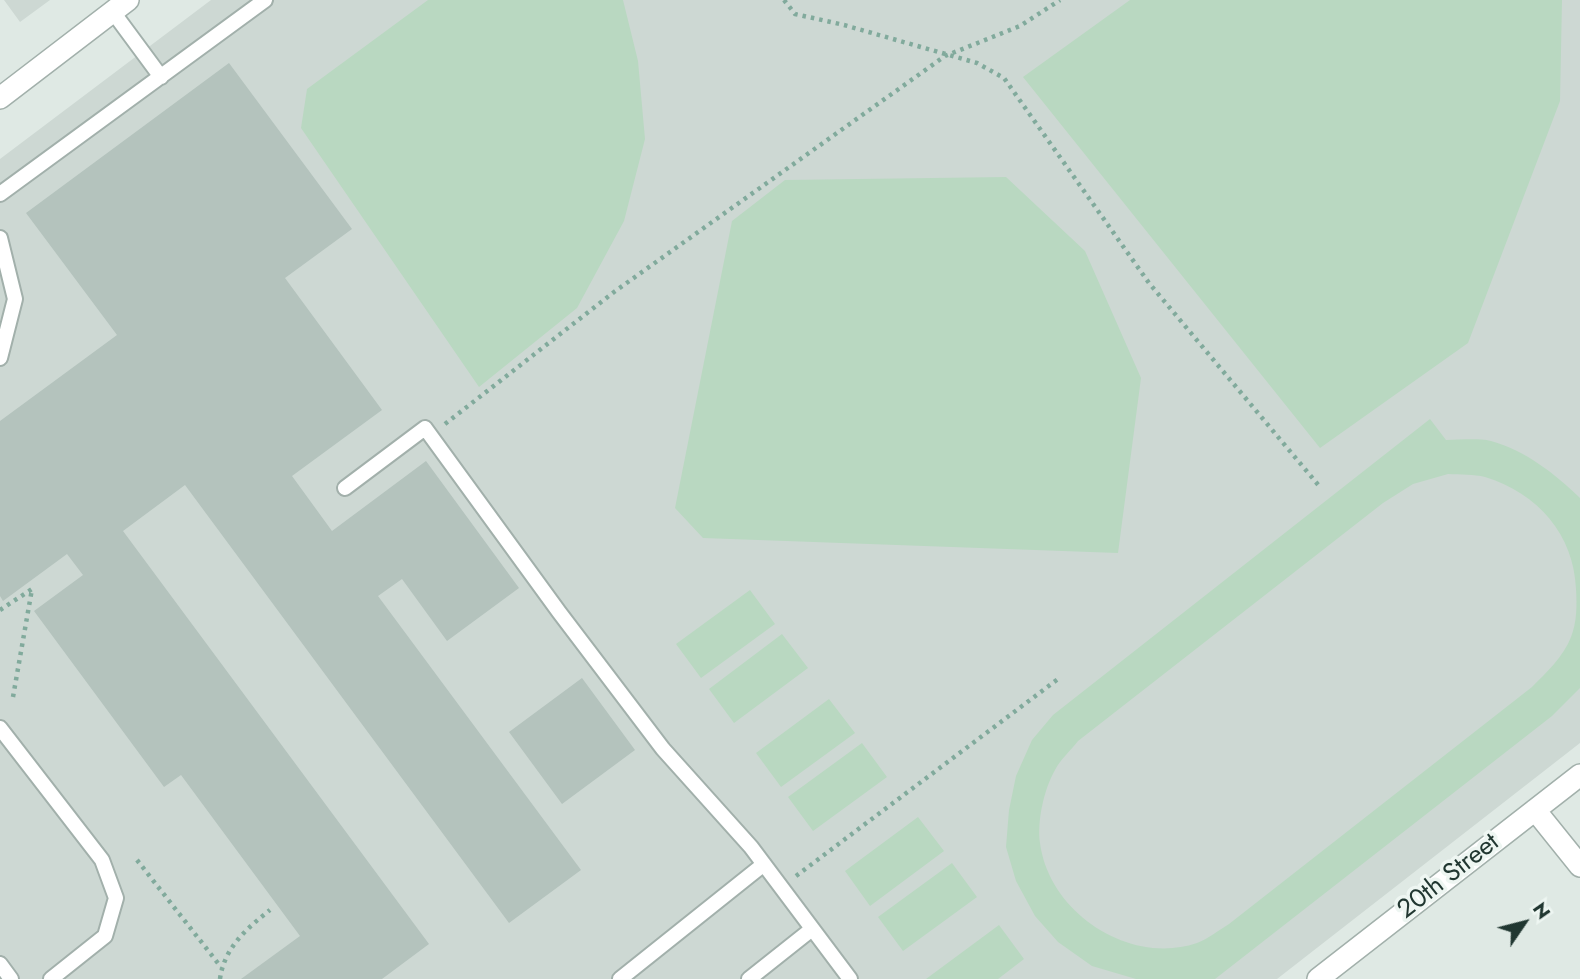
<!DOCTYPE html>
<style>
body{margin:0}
#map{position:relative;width:1580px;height:979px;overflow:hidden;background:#dfe9e4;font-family:Jost,sans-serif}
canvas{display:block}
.north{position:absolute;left:1489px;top:888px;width:70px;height:70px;-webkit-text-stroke:5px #eef6f2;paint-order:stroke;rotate:55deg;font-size:19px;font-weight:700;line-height:28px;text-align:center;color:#213731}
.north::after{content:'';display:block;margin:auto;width:24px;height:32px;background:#213731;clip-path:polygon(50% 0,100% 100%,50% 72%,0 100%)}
</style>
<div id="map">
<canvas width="1580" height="979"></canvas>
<div class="north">N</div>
</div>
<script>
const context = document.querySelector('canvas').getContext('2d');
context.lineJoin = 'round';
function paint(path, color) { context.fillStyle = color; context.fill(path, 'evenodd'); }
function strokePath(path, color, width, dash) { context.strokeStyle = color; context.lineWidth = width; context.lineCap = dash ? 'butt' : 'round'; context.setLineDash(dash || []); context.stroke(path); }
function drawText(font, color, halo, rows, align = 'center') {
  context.font = font + ' Jost,sans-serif'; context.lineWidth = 7; context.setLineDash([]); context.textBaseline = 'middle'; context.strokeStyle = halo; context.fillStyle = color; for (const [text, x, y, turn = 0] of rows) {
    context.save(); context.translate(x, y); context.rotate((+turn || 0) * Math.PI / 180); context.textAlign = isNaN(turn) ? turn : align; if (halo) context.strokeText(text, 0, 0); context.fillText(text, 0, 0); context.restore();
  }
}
paint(new Path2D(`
 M4,0H50L20,22Z
 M211,0H1580V743L1277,979H0V159Z`), '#cdd8d3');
paint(new Path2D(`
 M428,0H623L638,61L645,139L624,221L577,308L479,387L301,128L307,89Z
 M1130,0H1562L1560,101L1468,343L1320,448L1023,77Z
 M1006,177L1085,251L1141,378L1118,553L703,538L675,508L732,221L785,180Z
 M1430,419L1446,440C1460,440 1477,438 1491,441C1526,451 1554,473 1580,498V688L1552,716L1215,979H1136L1092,966L1058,942L1035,916L1016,881L1006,847L1009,810L1016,776L1032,740L1053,715ZM1448,474C1460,475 1474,474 1485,477C1538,493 1574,535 1576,589C1577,605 1577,622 1571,637C1564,656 1546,673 1532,687L1229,924C1219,930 1208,939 1197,943C1130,966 1049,913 1040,843C1037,821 1044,789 1055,770C1060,760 1071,750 1078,741L1383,503L1413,484Z
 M750,590L775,624L701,678L676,644Z
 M782,634L808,668L734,723L709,689Z
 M829,699L855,733L781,787L756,753Z
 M862,743L887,777L813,831L788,797Z
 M918,817L944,851L870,906L845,871Z
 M952,863L977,897L903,951L878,917Z
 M999,925L1024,959L998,979H926Z`), '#b9d8c1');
paint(new Path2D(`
 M229,63L352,229L285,278L382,410L292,476L332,531L426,461L519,588L447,641L402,579L378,596L581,870L509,923L185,485L123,531L429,944L382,979H241L300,936L181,775L164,787L34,611L83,575L67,554L3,601L0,596V421L117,335L26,213Z
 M582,678L635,750L562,804L509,732Z`), '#b4c3bd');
const service = new Path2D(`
 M113,12L161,77
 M0,194L265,0
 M0,238L15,299L0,358
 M345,488L425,428L559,612L663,749L751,847L850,979
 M0,728L102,860L116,898L105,936L51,979
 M0,964L11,979
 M620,979L764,864
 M749,979L812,929`);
const minor = new Path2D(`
 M1535,810L1580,866
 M1318,979L1580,775`);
const tertiary = new Path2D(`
 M0,98L128,0`);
strokePath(service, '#a2b0ab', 18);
strokePath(minor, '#a2b0ab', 24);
strokePath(tertiary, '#a2b0ab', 24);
strokePath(new Path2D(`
 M784,0L795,14L844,25L977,63L1004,78L1149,283L1320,487
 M445,424L614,292L945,56L1020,26L1060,0
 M0,610L32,589L13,697
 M137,860L221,967
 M796,876L1058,679
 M220,979C224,948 247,928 270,910`), '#81aa9c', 4.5, [3.5, 5]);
strokePath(service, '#fff', 14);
strokePath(minor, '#fff', 21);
strokePath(tertiary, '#fff', 21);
drawText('26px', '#213731', '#eef6f2', [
 ["20th Street",1449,877,-38]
]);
</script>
